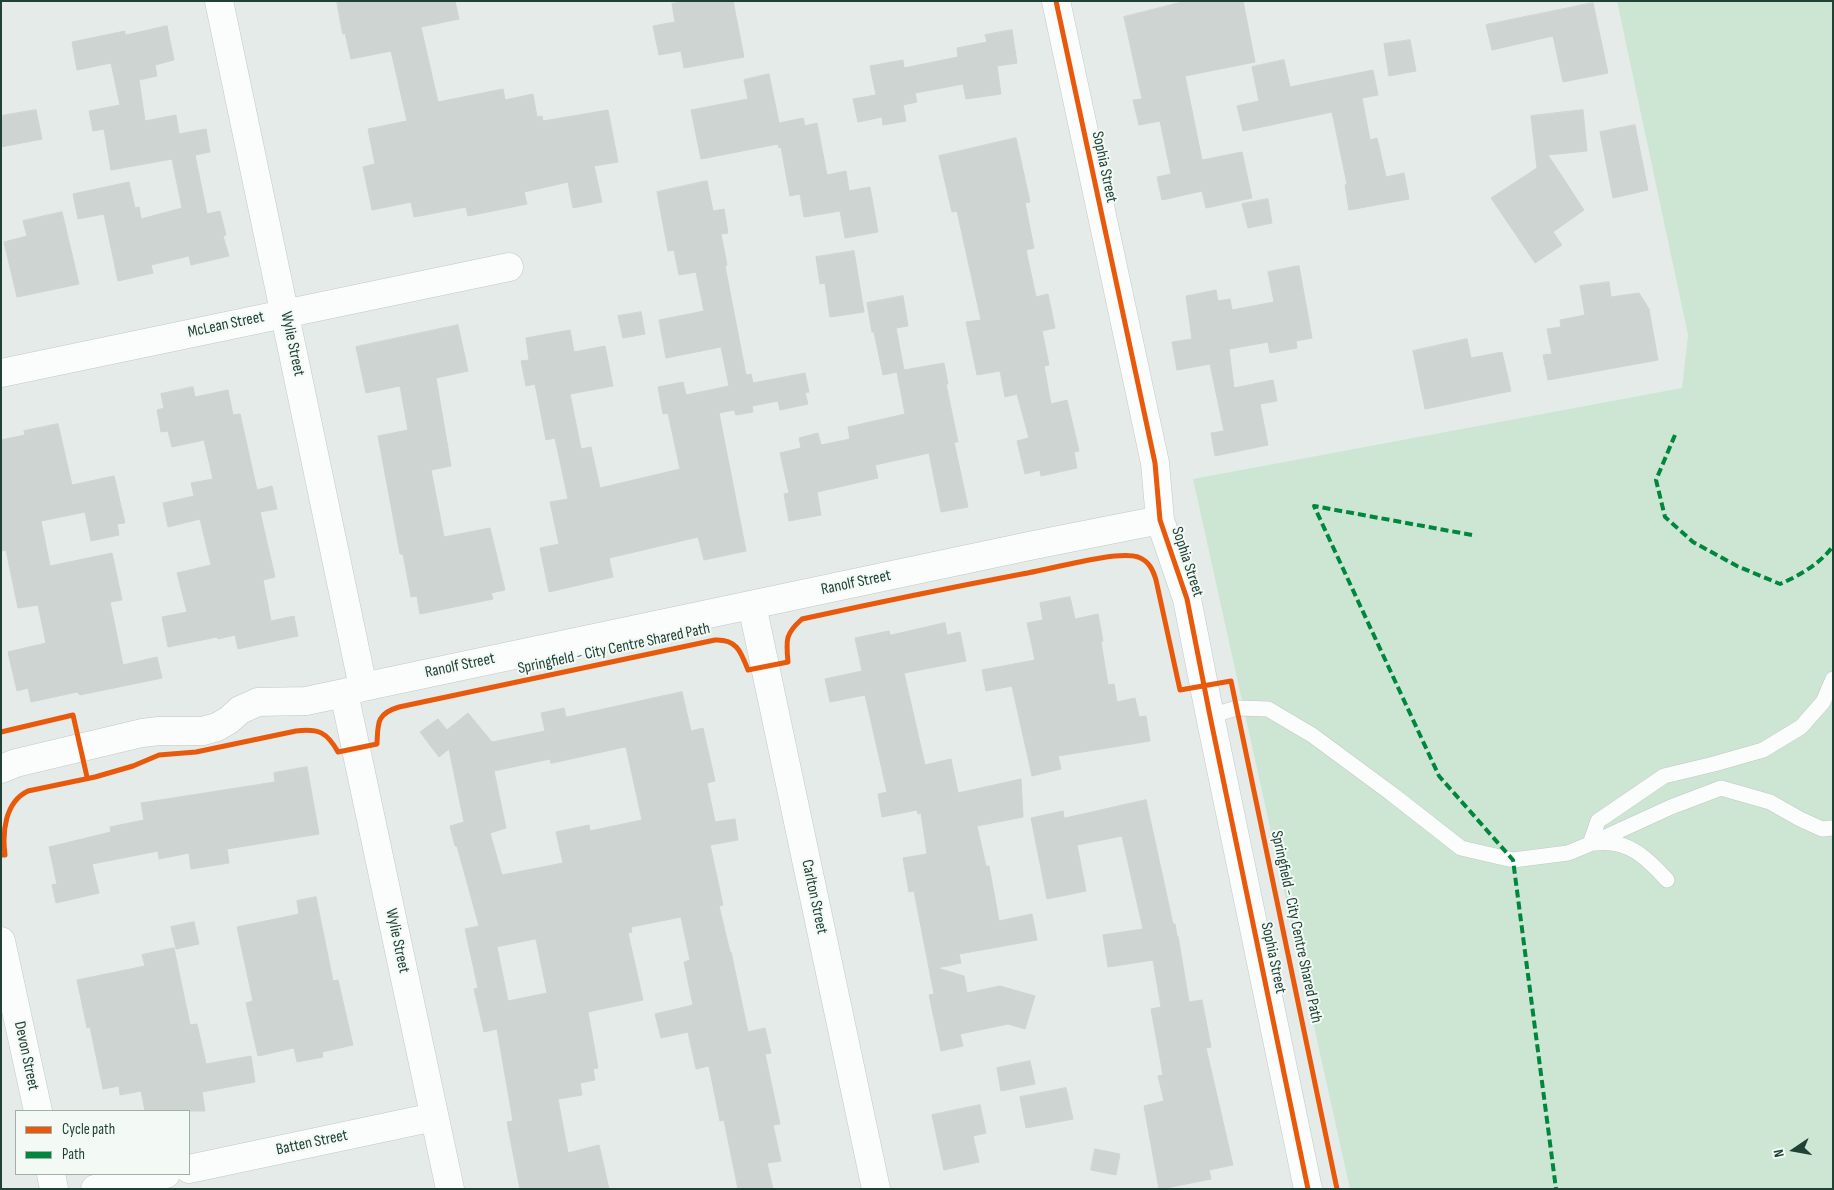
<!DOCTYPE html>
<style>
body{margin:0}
#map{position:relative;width:1834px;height:1190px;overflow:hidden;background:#e5ebe8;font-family:"Sofia Sans Condensed",sans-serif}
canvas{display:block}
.frame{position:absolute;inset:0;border:2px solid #204136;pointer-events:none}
.legend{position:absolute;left:15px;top:1110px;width:175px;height:65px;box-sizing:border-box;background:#f3faf6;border:1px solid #9fb0a9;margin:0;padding:6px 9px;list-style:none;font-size:15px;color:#204136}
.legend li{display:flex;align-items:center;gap:10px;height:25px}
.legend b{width:25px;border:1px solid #9fb0a9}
.north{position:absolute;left:1769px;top:1125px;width:50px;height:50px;-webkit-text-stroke:4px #f3faf6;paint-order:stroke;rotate:258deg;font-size:14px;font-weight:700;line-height:20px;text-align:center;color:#204136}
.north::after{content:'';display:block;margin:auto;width:18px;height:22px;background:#204136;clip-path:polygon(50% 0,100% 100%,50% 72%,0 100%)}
</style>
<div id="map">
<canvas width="1834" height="1190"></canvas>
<div class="frame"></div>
<ul class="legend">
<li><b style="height:6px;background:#e8590c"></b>Cycle path</li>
<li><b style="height:6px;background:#00873e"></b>Path</li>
</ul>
<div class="north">N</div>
</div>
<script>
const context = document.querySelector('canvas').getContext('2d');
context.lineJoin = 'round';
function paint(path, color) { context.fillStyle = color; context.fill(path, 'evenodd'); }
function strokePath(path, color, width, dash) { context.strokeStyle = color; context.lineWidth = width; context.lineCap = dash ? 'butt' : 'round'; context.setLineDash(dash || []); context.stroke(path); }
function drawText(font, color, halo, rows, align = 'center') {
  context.font = font + ' "Sofia Sans Condensed",sans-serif'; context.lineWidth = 4; context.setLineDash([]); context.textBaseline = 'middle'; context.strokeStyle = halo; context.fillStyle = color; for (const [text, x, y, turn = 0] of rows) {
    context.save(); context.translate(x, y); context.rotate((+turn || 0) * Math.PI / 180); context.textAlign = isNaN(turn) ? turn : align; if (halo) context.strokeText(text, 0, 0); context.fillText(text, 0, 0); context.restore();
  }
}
paint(new Path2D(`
 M1617,1H1833V1189H1350L1193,479L1682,388L1688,335Z`), '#cde6d3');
const building = new Path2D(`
 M337,1H455L459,19L421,27L438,102L503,89L505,100L533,94L537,117L542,116L543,121L608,110L618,162L594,166L602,202L573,208L568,182L524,192L527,204L468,216L466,207L414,217L411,202L372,210L363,167L375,164L368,129L407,121L391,51L351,59L345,33L343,34Z
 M686,1H733L744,57L684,68L681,51L659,55L653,26L675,22L672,4Z
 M1186,1H1243L1255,62L1185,76L1202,160L1242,152L1252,198L1206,208L1202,191L1162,200L1157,177L1171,174L1160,121L1139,125L1133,100L1142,99L1124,17Z
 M1593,3L1608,73L1563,82L1553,36L1492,50L1486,25Z
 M167,26L174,60L155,65L157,76L139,80L145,121L176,115L179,134L206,129L210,152L195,155L207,214L220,211L226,235L223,236L229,256L191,265L189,256L151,265L153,273L118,281L104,214L78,219L73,194L129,182L135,208L139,207L141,219L182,208L172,159L111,170L104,129L93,131L89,111L120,105L111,63L77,70L72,42L125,31V35Z
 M1012,30L1017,63L997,66L1001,94L966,99L963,84L915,93L917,102L903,105L906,121L883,125L882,117L858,122L853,99L876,95L870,66L903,60L904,68L958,57L957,48L987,42L985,35Z
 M1410,40L1416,71L1389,76L1384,44Z
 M1284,60L1290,87L1373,70L1378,95L1362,98L1370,140L1377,138L1386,177L1404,173L1409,199L1349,210L1345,185L1347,184L1332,112L1243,131L1237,106L1259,101L1252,67Z
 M769,74L779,123L803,118L805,126L817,123L827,175L846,171L849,191L870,187L878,232L845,238L840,211L804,217L800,194L790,196L781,147L779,148L778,144L701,159L691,110L748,99L744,80Z
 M36,110L42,139L1,147V116Z
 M1583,110L1587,151L1548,155L1584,210L1553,232L1562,245L1535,263L1491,198L1537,168L1531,116Z
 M1635,125L1648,190L1613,198L1600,132Z
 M1016,138L1030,202L1025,203L1034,248L1026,250L1036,297L1048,294L1055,328L1042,331L1049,365L1044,366L1051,404L1067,400L1079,451L1074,452L1077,468L1041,476L1040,470L1025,474L1017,441L1029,438L1017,394L1005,397L1000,371L977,375L966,322L981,320L957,211L952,212L939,156Z
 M707,181L713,211L724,209L728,233L721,234L727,265L725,266L746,375L751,374L753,383L805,373L809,392L805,393L808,404L780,410L778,401L752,406L753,412L736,415L734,410L719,413L746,551L704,560L698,537L609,558L613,577L549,592L540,548L559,544L550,502L568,499L555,438L546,440L535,384L526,386L521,361L529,360L526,338L570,330L574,352L605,346L613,386L570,394L581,449L591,447L600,488L680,469L668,413L663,414L658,387L683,382L686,395L729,386L721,347L666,358L659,320L704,311L696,272L679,275L674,250L668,251L657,192Z
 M1268,199L1272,223L1248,228L1242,204Z
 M62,212L79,284L17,297L4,242L27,236L23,221Z
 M854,251L864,312L830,317L825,283L820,284L816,257Z
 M1299,266L1312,338L1296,341L1297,348L1270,353L1268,342L1229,349L1234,388L1273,380L1277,401L1260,404L1268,445L1215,456L1211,433L1224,431L1210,364L1177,370L1172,342L1192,339L1186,296L1216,290L1218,301L1230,299L1232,310L1274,302L1268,272Z
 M1609,282L1611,297L1639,293L1649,309L1658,360L1548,380L1543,355L1552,354L1547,329L1561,327L1560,320L1585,315L1580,286Z
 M903,296L908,326L896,328L904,370L944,363L948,384H946L958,442H954L968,507L941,512L929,453L875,465L878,478L817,492L821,515L789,521L784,494L789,493L780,453L801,448L799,438L818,433L821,445L850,439L848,427L905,414L897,372L883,375L874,332H872L867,303Z
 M641,312L645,334L623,338L618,316Z
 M458,325L468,371L436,378L451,466L431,470L444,537L490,528L505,590L491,593L493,599L420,614L417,596L411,597L403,554H400L378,436L408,430L400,386L366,393L356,347Z
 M1467,339L1471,358L1502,352L1511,391L1425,409L1413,351Z
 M193,387L195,397L228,390L233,415L240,414L257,490L272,486L277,509L260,512L275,577L263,580L271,621L294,616L298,636L238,649L235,635L218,639L217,637L168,647L162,617L187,612L177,573L211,565L200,519L168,527L163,503L194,496L191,483L213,479L204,440L172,447L168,431L161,432L157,410L164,408L161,394Z
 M58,424L72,485L114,476L125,523L117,524L119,535L91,541L85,512L41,521L50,566L112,553L122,600L110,602L123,665L157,657L162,678L80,695L77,692L31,702L28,688L17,691L8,652L46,643L38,605L18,608L6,550L1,551V440L25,435L24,431Z
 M1070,597L1075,619L1098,614L1103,641L1101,642L1108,685L1114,684L1117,702L1135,698L1139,717L1146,716L1150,741L1058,756L1061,769L1032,776L1012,686L986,691L982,670L1035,660L1027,623L1043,620L1040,603Z
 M945,623L947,635L960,632L966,661L904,673L925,765L951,759L958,793L1021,779L1023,817L977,826L986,866H989L999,921L1032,914L1037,940L959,954L961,963L937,968L964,976L967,993L1000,986L1035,996L1025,1029L1008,1024L960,1034L963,1046L941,1051L929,995L934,994L914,891L909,892L903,858L927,854L921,813L918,814L917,810L882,817L878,794L887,792L865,695L830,702L825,679L862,671L855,638L889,631L890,635Z
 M682,692L691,731L703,728L715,781L707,783L715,822L735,819L738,840L710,845L723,905L719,906L730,952H731L748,1032L765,1028L771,1053L765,1054L780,1124L773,1125L781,1161L767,1163L773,1189H738L724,1120L720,1121L709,1066L696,1069L688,1032L661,1038L655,1014L693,1005L684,962L690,960L681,917L631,927L632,932L628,933L643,1000L588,1012L598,1068L593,1069L595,1080L580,1083L582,1095L558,1099L568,1153L599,1145L609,1189H520L507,1122L513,1121L497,1029L484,1032L474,989L478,988L465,929L479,926L457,846H455L450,826L464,822L449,749L439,757L420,732L438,719L447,730L468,713L492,742L545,731L541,713L564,708L566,717ZM626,747L642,820L590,831L589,825L556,832L563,863L502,875L490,833L506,828L494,771L550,759L551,763ZM536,939L547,993L508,1001L497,947Z
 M307,767L319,834L227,849L229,863L191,869L189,853L159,859L158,851L92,864L99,893L56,903L52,885L57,884L49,847L111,832L110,827L144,820L141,803L275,782L274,773Z
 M1146,800L1173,924H1175L1177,936H1178L1189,1002L1202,1000L1211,1047L1206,1048L1233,1165L1209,1170L1211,1179L1161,1189H1159L1144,1106L1164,1101L1158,1076L1163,1075L1151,1009L1161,1007L1153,960L1108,967L1103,935L1143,929L1122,836L1077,845L1086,891L1047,899L1031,818L1063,811L1064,818Z
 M316,897L333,981L338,980L353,1045L322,1052L323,1057L297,1062L294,1048L258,1056L246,1003L253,1001L237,927L299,914L297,901Z
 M194,922L199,944L176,949L171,927Z
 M174,948L190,1025L197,1024L206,1064L251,1056L255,1082L202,1092L205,1111H145L141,1091L120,1095L119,1086L103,1089L90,1027L87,1028L77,980L145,966L142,955Z
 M1030,1061L1035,1084L1001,1091L997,1068Z
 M1066,1088L1073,1119L1026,1128L1020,1097Z
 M980,1105L986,1133L973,1136L979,1162L944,1170L932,1115Z
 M1095,1149L1120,1154L1116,1175L1091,1170Z`);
paint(building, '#cdd4d1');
strokePath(building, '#ced4d1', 1);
const service = new Path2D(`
 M1210,716L1237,708L1268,709L1312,735L1392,794L1461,848L1513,860L1568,853L1590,844L1598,821L1664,776L1714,764L1763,750L1801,727L1823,702L1833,679
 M1596,843C1628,839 1647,858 1667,880
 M1590,844L1671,807L1721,788L1770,802L1800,819L1822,829L1833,828`);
const minor = new Path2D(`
 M219,1L363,687
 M1056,1L1155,463L1160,520L1187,599L1210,716L1308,1189
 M1,373L509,267
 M752,605L876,1189
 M344,693L450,1189
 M1,769L16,763L142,733L159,731H203L217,727L229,720L240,710L258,702L306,701L344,693L363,687L1034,545L1160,520
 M189,1169L434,1117
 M95,1189L166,1174`);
const secondary = new Path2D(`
 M1,941L38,1111
 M51,1174L54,1189`);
strokePath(service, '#c2c8c5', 16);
strokePath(minor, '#c2c8c5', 29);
strokePath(secondary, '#c0c9c5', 29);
strokePath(service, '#fbfcfc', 15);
strokePath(minor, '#fbfcfc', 28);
strokePath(secondary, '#fbfcfc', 28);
strokePath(new Path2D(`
 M1675,435L1656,480L1665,517L1693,542L1737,566L1780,584C1799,576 1821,563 1833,546
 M1472,535L1314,506L1439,776L1513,860L1556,1189`), '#00873e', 4, [8, 4]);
strokePath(new Path2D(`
 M1056,1L1155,463L1160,520L1187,599L1210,716L1308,1189
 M1,732L73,715L87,777
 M1,855H5C2,832 5,802 28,791L95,777L133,766L159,755L196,752L296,731C318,728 327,732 338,752L377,744C378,723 376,714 399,707L715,640C737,639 741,652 748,670L788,662C786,640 785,634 802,619C875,603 948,588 1022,574C1048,570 1116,550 1138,557C1149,561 1153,570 1156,580L1180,690L1231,681L1337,1189`), '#e8590c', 5);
drawText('16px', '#204136', '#f3faf6', [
 ["Sophia Street",1104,167,78],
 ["McLean Street",226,325,-12],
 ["Wylie Street",292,344,78],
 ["Sophia Street",1187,562,72],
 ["Ranolf Street",856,583,-12],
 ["Springfield - City Centre Shared Path",614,649,-12],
 ["Ranolf Street",460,666,-12],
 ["Carlton Street",814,897,78],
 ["Springfield - City Centre Shared Path",1296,927,78],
 ["Wylie Street",397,941,78],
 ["Sophia Street",1273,958,78],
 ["Devon Street",26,1056,78],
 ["Batten Street",312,1143,-12]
]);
</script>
